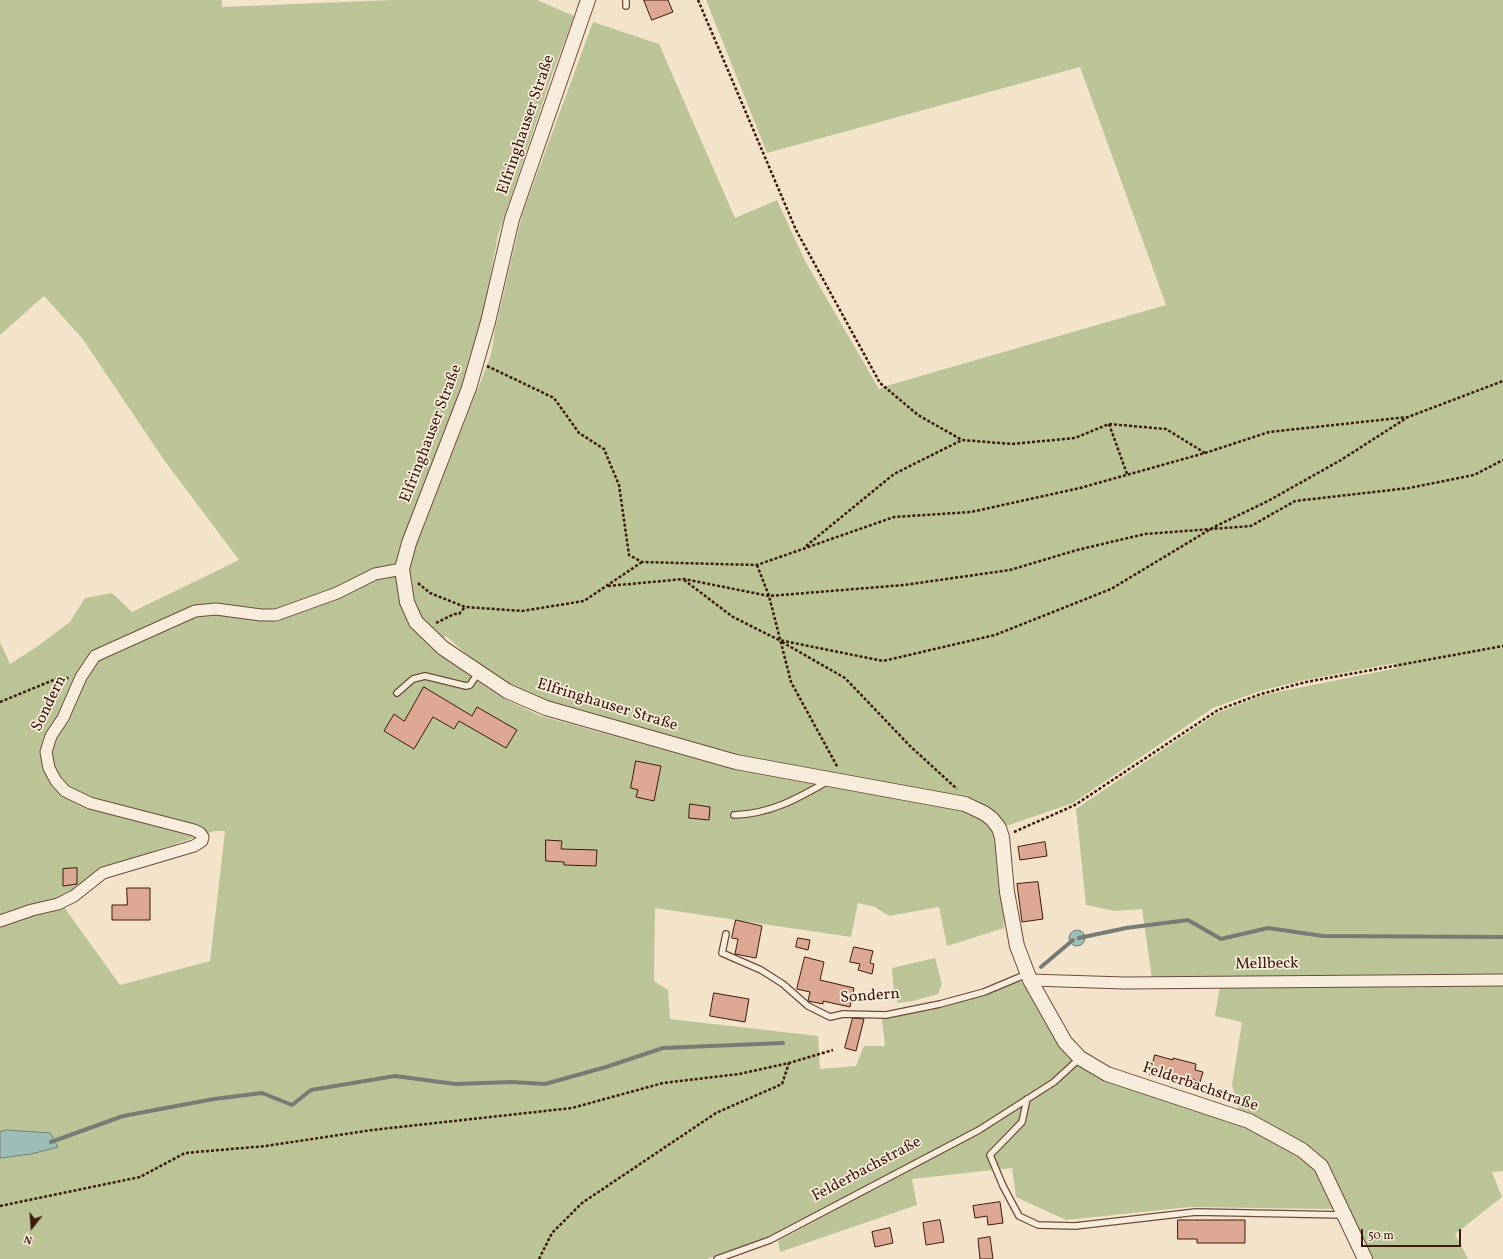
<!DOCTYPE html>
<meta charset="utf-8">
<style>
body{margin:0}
#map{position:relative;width:1503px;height:1259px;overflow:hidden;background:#f4e3cb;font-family:Vollkorn,serif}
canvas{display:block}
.north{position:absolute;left:12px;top:1207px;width:40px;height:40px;-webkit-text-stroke:3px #f8eddd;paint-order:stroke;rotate:197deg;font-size:11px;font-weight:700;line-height:16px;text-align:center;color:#3d1a0c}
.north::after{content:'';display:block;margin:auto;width:14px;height:18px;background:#3d1a0c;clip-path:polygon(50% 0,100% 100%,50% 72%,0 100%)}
.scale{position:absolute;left:1361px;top:1229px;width:100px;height:18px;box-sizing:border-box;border:2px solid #3d1a0c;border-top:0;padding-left:5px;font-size:12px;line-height:14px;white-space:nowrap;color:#3d1a0c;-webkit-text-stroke:3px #f8eddd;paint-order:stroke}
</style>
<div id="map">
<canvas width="1503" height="1259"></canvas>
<div class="north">N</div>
<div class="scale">50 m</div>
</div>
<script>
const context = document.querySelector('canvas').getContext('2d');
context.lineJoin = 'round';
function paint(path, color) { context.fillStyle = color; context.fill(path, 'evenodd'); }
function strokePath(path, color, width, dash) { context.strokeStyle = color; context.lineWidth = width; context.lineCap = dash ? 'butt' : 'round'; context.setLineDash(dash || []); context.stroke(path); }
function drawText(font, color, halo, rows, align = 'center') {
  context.font = font + ' Vollkorn,serif'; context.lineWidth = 3.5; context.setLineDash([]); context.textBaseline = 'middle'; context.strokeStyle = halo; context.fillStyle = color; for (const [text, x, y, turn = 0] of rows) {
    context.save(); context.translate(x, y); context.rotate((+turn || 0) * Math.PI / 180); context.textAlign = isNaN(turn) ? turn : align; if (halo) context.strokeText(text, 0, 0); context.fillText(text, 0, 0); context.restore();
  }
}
paint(new Path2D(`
 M0,0H222V7L393,0H537L574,16L553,72L498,235L481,327L473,356L418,502L408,567L491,355L495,330L522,215L593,22L659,44L735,218L777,200L805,261L879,389L886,386L1166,305L1080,67L767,153L706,0H1503V975L1152,979L1142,909L1115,911L1086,905L1076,809L1217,713L1263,695L1397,668L1396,663L1305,680L1260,691L1213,708L1073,803L1006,826L998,817L737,757L546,702L511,685L474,661L446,636L433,645L468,675L502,698L541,716L712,763L960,809C970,813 983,815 990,824C1005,843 1003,903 1004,928L947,946L939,907L889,916L875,907L858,903L851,937L655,908L654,981L668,990L670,1019L818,1036L820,1069L856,1066L864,1046H885L882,1019L939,1007L985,995L1016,982L1026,981L1073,1061L1054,1079L979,1128L767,1237L707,1259H0V642L10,664L35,648L70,622L85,598L112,593L132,612L239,560L164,460L82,338L44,296L0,335ZM214,831H225L210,961L120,985L64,907L101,869Z
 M935,958L942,984L938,994L913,1001L898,1003L894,994L892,968Z
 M1503,983V1171L1492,1172L1502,1197L1455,1234L1468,1259H1370L1314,1153L1286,1133L1239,1111L1232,1085L1242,1022L1215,1016L1220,986Z
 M1079,1063L1227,1118L1271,1140L1312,1165L1333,1209L1190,1207L1066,1220L1016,1197L1012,1168L912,1179L917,1205L780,1252L778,1241L980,1132L1056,1084Z`), '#bbc497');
const water = new Path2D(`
 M1069 938a8 8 0 1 1 16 0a8 8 0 1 1-16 0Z
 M7,1130L50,1133L58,1147L31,1154L0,1158V1132Z`);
paint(water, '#9cbeb7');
strokePath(water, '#767c73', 1);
strokePath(new Path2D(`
 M1079,938L1126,928L1188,920L1221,939L1268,928L1323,936L1503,937
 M1041,967L1073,940
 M51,1142L123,1116L214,1099L262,1093L292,1105L311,1090L395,1076L455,1084L512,1082L545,1084L606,1067L663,1048L783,1043`), '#767c73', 4);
const building = new Path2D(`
 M644,0H668L673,12L652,20Z
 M424,687L472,716L477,707L517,730L506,748L459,721L454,729L433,717L414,749L384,731L394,714L404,721Z
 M636,761L661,766L654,801L636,797L638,790L631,788Z
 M690,804L710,807L709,820L689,818Z
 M546,840L562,841L561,849L597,850L596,866L564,865V862L546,861Z
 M1045,842L1047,856L1020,860L1018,847Z
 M77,868V884L63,886V869Z
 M1038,882L1043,919L1022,922L1017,884Z
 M127,888H150V920H112V905H127Z
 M736,920L762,926L756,958L735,954L738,939L732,938Z
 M798,938L810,940L808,950L796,947Z
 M854,947L873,951L870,963L874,964L872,974L858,970L860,964L850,962Z
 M805,957L824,962L820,980L854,988L850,1007L823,1001V1004L808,1001L810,992L797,989Z
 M714,993L749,999L745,1022L710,1016Z
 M853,1018L864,1019L856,1051L845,1048Z
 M1155,1055L1173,1060V1058L1196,1064L1195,1070L1203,1072L1200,1082L1192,1079L1190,1086L1150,1075Z
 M1000,1202L1003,1223L988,1225L987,1216L975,1218L973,1206Z
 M940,1220L944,1242L926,1245L923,1223Z
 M1178,1220H1245V1243H1197V1239H1178Z
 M890,1228L893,1243L875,1247L872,1232Z
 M990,1237L993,1259H980L978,1239Z`);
paint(building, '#dca793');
strokePath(building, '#3d1a0c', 1);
const service = new Path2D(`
 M626,6V0
 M397,693L413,679L425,676L466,686L470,685L478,673
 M734,815C770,814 797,799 828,781
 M726,934L722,953L761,970L783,984L808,1006L830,1017L843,1014L886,1015L940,1004L984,992L1027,974
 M1027,1099L1022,1122L990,1155L1003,1186L1019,1216L1038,1225L1075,1226L1196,1212L1344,1215
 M717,1259L770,1240L979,1130L1054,1082L1079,1059`);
const minor = new Path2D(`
 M0,921L32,910L58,904L74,896L103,873L194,846L202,841L203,837L200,833L194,830L90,803L65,791L56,781L49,768L46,752L51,736L63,718L81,677L95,656L195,611L216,609L261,615H276L337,593L375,574L402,569
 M1030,980L1125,983L1503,980`);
const tertiary = new Path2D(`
 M588,0L512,219L488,322L469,388L409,543L402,569L407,602L416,622L443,648L507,691L546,708L736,762L965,804L984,813L992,819L999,828L1002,837L1007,892L1017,946L1030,980L1065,1042L1080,1058L1107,1074L1249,1121L1302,1150L1321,1166L1365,1259`);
strokePath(service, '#6b4c3c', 8);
strokePath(minor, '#6b4c3c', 13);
strokePath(tertiary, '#6b4c3c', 16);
strokePath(new Path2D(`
 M698,0L796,230L880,383L918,415L962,440
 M487,366L554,398L579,433L604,449L619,485L629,555L642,562L757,565L894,517L971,512L1080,488L1205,453L1269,432L1408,417
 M1109,424L1127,474
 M806,546L894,474L962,440L1012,444L1075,438L1109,424L1166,429L1205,453
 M757,565L769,596L791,682L838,768
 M684,580L733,617L779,640L883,661L995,635L1111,589L1214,527L1268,501L1341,460L1408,417L1503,381
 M418,583L430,593L465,607L522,611L584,601L642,562
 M608,586L684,579L769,596L904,585L1010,570L1077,550L1145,534L1251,526L1295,501L1409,488L1474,475L1503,460
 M436,623L454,614H459L465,607
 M782,642L845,678L910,746L957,789
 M0,702L56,679L69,678
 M1014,832L1075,805L1218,710L1261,694L1306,682L1503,646
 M0,1206L140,1177L185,1153L266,1146L372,1130L572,1108L663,1083L739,1074L789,1063L833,1050
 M539,1259L552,1233L582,1203L716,1113L782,1084L789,1063`), '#3d1a0c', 2.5, [3, 2]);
strokePath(service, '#f8eddd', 5.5);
strokePath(minor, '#f8eddd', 11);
strokePath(tertiary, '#f8eddd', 14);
drawText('16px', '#3d1a0c', '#f8eddd', [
 ["Elfringhauser Straße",527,125,-71],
 ["Elfringhauser Straße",432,434,-69],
 ["Sondern",50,704,-64],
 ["Elfringhauser Straße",607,706,17],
 ["Mellbeck",1267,965,-1],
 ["Sondern",870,997,-4],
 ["Felderbachstraße",1200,1088,19],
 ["Felderbachstraße",867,1170,-28]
]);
</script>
